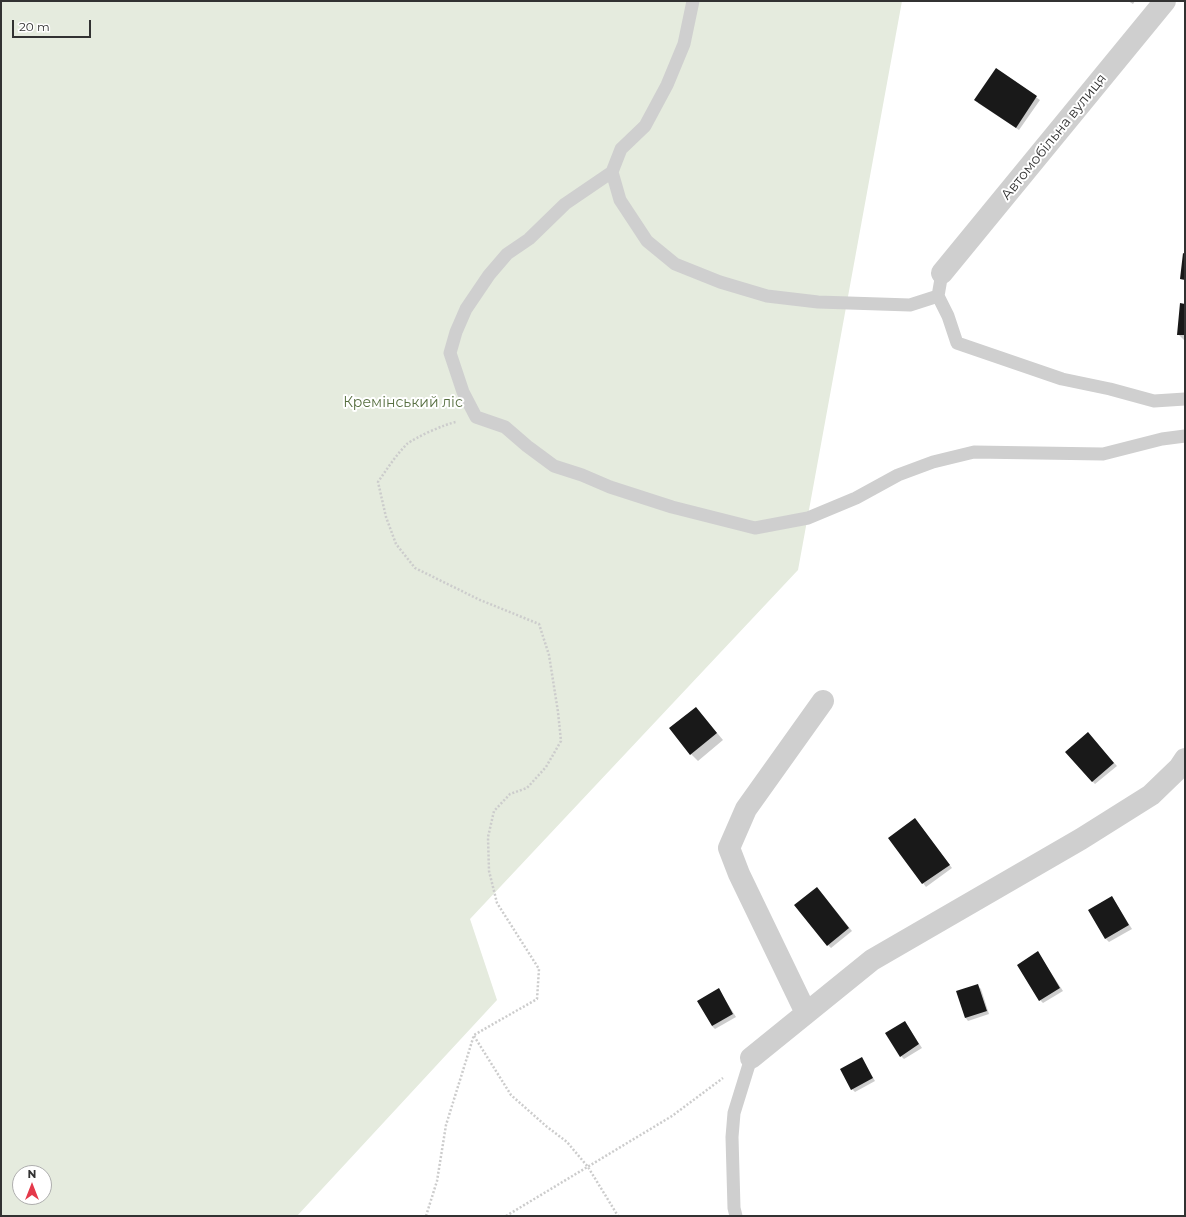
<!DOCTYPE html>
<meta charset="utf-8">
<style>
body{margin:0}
#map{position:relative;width:1186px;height:1217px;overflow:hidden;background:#fff;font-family:Montserrat,sans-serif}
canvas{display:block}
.frame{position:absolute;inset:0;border:2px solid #323232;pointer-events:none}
.north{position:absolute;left:12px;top:1165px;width:40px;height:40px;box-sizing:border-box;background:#fff;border:1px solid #adadad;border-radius:50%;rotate:0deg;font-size:11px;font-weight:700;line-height:16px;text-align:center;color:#323232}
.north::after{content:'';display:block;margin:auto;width:14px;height:18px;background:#e4394a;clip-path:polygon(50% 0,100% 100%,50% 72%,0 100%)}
.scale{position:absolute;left:12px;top:20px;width:79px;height:18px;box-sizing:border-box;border:2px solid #323232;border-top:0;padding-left:5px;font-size:12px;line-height:14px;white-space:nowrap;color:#323232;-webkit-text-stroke:3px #fff;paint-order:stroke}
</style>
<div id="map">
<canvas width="1186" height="1217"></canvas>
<div class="frame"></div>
<div class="north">N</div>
<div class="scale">20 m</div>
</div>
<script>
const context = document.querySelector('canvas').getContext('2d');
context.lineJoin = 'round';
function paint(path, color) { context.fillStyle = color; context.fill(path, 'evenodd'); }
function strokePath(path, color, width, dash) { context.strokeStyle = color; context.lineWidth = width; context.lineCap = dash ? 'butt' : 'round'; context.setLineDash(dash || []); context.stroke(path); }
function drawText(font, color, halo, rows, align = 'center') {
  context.font = font + ' Montserrat,sans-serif'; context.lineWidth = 4; context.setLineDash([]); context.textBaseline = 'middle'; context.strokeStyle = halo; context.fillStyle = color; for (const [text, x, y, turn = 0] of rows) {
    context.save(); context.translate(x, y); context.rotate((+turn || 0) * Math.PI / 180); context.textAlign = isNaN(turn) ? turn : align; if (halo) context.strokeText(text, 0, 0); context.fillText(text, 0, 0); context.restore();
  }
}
paint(new Path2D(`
 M1,1H902L798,570L470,919L497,1000L297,1216H1ZM20,1173H44V1197H20Z`), '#e5ebde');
paint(new Path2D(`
 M1128,1H1135L1133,4Z
 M996,70L1040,100L1019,130L978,103Z
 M1185,305V341L1178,334Z
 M696,708L723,740L698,761L691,754Z
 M1091,737L1117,766L1095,784L1092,781Z
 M915,819L952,868L926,887L889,838Z
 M820,891L852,931L831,948L828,945Z
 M1112,897L1132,929L1109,942L1106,939L1090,910Z
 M1038,953L1063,991L1043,1003L1040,1000Z
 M978,986L981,989L989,1014L968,1021L965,1017Z
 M719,990L736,1017L715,1029L712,1026Z
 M907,1025L922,1048L904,1059L901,1056Z
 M861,1058L864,1062L875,1081L855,1092L852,1089Z`), '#0003');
paint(new Path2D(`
 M996,68L1037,96L1016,128L974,100Z
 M1183,253L1185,254V280L1180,279Z
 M1180,303L1185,304V335H1177Z
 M696,707L717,733L690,755L669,728Z
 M1088,732L1114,763L1092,782L1065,752Z
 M915,818L950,865L922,884L888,838Z
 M817,887L849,928L827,946L794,905Z
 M1112,896L1129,925L1105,939L1088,910Z
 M1038,951L1060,988L1039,1001L1017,965Z
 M978,984L987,1011L965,1018L956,991Z
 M719,988L733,1014L712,1026L697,1001Z
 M905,1021L919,1044L900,1057L885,1033Z
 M862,1057L873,1078L851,1090L840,1069Z`), '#191919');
strokePath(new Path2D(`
 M474,1036L511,1095L546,1126L567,1142L588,1167L618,1216
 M426,1216L437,1181L446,1125L474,1035L537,999L539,969L497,903L489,871L488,837L494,811L510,794L527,788L546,767L561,741L558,712L549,655L539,624L480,600L415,568L396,544L386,517L378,482C387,469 396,455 407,444C416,437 445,424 456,422
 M506,1216L672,1116L723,1078`), '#ccc', 2.5, [2, 2]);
strokePath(new Path2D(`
 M693,1L684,44L667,85L645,126L621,149L612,172L620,200L647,241L675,264L720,282L767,296L818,302L910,305L938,296L942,273
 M612,172L565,204L529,239L507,254L489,275L466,309L456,332L450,353L463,392L476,417L505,427L527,446L554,466L582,475L610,487L672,507L755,528L808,518L856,498L898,475L933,462L974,452L1103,454L1162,439L1185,436
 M938,296L948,316L957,343L1062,379L1110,389L1154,401L1185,399
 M736,1216L734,1208L732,1137L734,1113L751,1058`), '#cfcfcf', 13);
strokePath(new Path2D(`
 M942,273L1165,1
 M806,1013L739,874L729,848L746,809L823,701
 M751,1058L872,960L1081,839L1151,795L1179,768L1185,759`), '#cfcfcf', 22);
drawText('14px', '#323232', '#fff', [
 ["Автомобільна вулиця",1054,137,-51]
]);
drawText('14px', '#566e3f', '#fff', [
 ["Кремінський ліс",403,403]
]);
</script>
